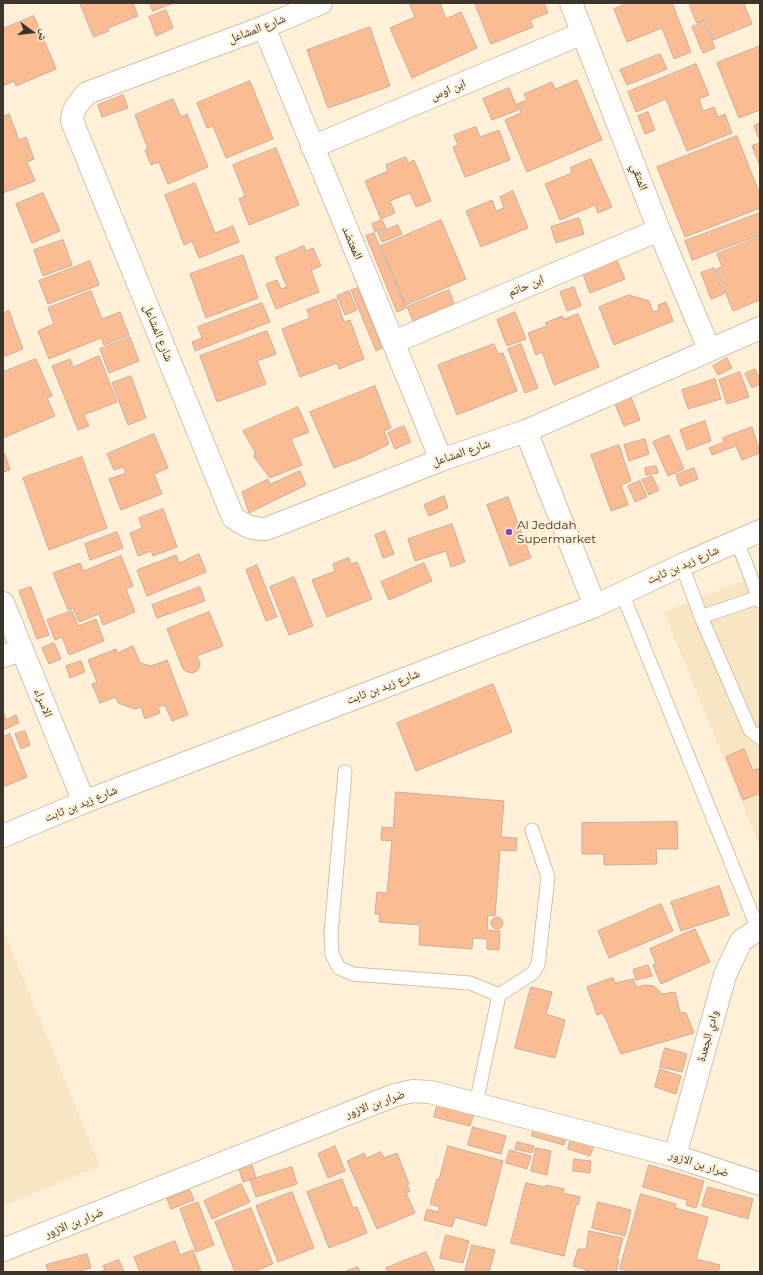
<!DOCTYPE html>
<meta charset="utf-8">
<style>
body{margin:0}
#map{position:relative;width:763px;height:1275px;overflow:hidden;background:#fff0d7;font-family:Montserrat,"Noto Naskh Arabic",sans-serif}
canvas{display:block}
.frame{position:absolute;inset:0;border:4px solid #3b352b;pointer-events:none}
.north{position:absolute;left:12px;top:12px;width:40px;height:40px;-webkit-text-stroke:3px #fff0d7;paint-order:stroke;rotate:105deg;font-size:11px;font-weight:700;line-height:16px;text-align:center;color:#3b352b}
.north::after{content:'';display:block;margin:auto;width:14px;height:18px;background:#3b352b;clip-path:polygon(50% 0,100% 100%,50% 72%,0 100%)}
</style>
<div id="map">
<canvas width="763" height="1275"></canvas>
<div class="frame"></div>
<div class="north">ش</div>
</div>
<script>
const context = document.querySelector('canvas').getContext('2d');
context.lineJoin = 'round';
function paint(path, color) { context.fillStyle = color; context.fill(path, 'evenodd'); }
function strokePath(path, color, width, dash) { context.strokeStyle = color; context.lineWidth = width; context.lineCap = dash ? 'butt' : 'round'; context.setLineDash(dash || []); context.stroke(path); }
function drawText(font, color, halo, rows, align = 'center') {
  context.font = font + ' Montserrat,"Noto Naskh Arabic",sans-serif'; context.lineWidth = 4; context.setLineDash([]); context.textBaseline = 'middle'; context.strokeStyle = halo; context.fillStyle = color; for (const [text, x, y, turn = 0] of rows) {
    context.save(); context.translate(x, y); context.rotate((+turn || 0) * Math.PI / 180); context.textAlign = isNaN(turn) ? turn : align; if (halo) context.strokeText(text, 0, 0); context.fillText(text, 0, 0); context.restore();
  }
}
paint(new Path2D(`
 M760,574V847L664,612Z
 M3,929L100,1166L3,1206Z`), '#f7e5c4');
const building = new Path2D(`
 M80,3H133L138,16L108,28L109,31L94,37Z
 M150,3H174L153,11Z
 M414,3H440L446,19L461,12L477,48L412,78L390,28L415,17L410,5Z
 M475,3H544L548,13L530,20L533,27L491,44Z
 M629,3H672L691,52L674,59L662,28L627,42L614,9Z
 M689,3H747L744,4L752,24L713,40L705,20L697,23Z
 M166,10L173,28L156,36L149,17Z
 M34,16L56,69L16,86L14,81L3,86V29Z
 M704,22L715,48L703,53L692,27Z
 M370,27L390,86L328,108L307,50Z
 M760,46V110L739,118L717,63Z
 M660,54L667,69L627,85L620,70Z
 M696,64L709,95L699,99L703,111L714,107L718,117L725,114L732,133L687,151L666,99L636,112L628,92Z
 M577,80L602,140L527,172L505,120L521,113L517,104L527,100L524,94L552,82L555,89Z
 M250,81L273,139L226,158L213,126L207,128L197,103Z
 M509,88L518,110L492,120L483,99Z
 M123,95L128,108L102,117L98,105Z
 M173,99L181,117L187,114L208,167L168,184L159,162L151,165L145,150L148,149L135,115Z
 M648,112L655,130L645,134L638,116Z
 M9,114L19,140L26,137L34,159L27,162L35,181L3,193V117Z
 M760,123V141L754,126Z
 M476,127L480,137L499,130L510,160L465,177L453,147L458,145L454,135Z
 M737,136L760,195V208L685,237L657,167Z
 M760,143V166L752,146Z
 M276,148L299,205L249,225L239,199L245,196L233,165Z
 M406,157L408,163L414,160L431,201L416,207L410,193L390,201L395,213L381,219L365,181L388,171L386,165Z
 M591,159L612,207L598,213L595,205L560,220L545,184L572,173L570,168Z
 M195,183L215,233L233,226L239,242L199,258L192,241L184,245L165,195Z
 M513,191L528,228L481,247L466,211L492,200L496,211L504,208L500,197Z
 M43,193L60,231L32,243L16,204Z
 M760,213V235L692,260L685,241Z
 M579,218L584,234L556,243L551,227Z
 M382,220L386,228L375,232L372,224Z
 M441,220L466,279L406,305L381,246Z
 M398,225L402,234L382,242L378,233Z
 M374,233L406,308L397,312L366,236Z
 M760,237V300L733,311L716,269L722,267L717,254Z
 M63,240L72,265L43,276L34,250Z
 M304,246L306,251L313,248L321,266L311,270L319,292L276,309L266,284L277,280L281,289L287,287L275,258Z
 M243,255L258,298L206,318L190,274Z
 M616,258L625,279L590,293L582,272Z
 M90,261L99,285L48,304L39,281Z
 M714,268L724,294L711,299L701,273Z
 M574,287L581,306L567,311L560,292Z
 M358,288L382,348L376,351L351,290Z
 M449,290L454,304L413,321L407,307Z
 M91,291L102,319L120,312L129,335L104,345L101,338L49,359L38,331L54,324L48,308Z
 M349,291L357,310L345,315L337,296Z
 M629,295L649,301L653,312L659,310L658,305L666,302L673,321L614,345L599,307Z
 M336,299L344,322L350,320L364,359L339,369L337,363L300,377L282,329L310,318L307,310Z
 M262,303L270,322L195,351L192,342L202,338L198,327Z
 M9,311L23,349L3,357V313Z
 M515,312L526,339L507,346L497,320Z
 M578,314L599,367L554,385L542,352L536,355L528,333L547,326L545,323L562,316L564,319Z
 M267,331L276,354L257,361L266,384L217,402L200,356Z
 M130,337L139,361L109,373L100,349Z
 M494,344L498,354L503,353L517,391L457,415L438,365Z
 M521,344L538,388L525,393L508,349Z
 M99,356L117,402L84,415L89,426L78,430L52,366L70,359L73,367Z
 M727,358L732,368L718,375L713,366Z
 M36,359L52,396L47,398L55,416L3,438V372Z
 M755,369L760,380V384L752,388L745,374Z
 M740,372L749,397L727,404L719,380Z
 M131,376L146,418L128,425L112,383Z
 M715,379L721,399L688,409L682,390Z
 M375,386L391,428L384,431L389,444L361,458L334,468L310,412Z
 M631,397L640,420L624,426L615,404Z
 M298,407L309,432L291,439L302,465L270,478L254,457L255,452L243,431Z
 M705,421L711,441L687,450L680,430Z
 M404,426L411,442L395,449L388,433Z
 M752,427L760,453L742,460L736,446L712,455L709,448L724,442L723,438Z
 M154,434L168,468L154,474L162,494L121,510L109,479L126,473L123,467L114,470L107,454Z
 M669,435L684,469L668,476L653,442Z
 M645,439L649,454L629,461L624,445Z
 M619,445L631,481L621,485L628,505L611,511L591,455Z
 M5,454L10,470L3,472V455Z
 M82,457L107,528L49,550L23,478Z
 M656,466L658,473L646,475L645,468Z
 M694,468L698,479L680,486L676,475Z
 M300,471L306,485L249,513L242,492L268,479L270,484Z
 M652,476L659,490L649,495L642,480Z
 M640,481L647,497L635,502L628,486Z
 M444,496L448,508L429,516L424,505Z
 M508,497L531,558L510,566L487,505Z
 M163,509L177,547L153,556L151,551L138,556L130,533L142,528L139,518Z
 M452,524L465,562L451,567L446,551L415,561L408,539Z
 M385,531L394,554L383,558L375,535Z
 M117,532L123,548L90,560L85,544Z
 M199,554L206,572L147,596L137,570L176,555L179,563Z
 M121,556L133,586L126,589L135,612L103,625L99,614L79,622L73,608L68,610L53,573L80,563L83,571Z
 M349,558L351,564L357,562L372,599L327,617L312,580L335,571L333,564Z
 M424,563L432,581L389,600L381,582Z
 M257,565L277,617L266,621L246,570Z
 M294,577L313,626L289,635L270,587Z
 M31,587L49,635L37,639L19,591Z
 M200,587L205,601L157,618L152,605Z
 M72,611L78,626L96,619L104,641L69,655L62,637L55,640L47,620Z
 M209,612L223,646L197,656L200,664L198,670L193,673L187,672L183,669L167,629Z
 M54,643L61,659L49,664L42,648Z
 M133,646L140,663L151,666L167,660L188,715L172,721L165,705L158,707L160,713L145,719L141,707L135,709L118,703L116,697L100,703L92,684L97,682L88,660L116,649L117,653Z
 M81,661L85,672L70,678L66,666Z
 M493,684L512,732L416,771L397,723Z
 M3,712L6,720L16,715L19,723L3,730Z
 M25,731L30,745L21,749L15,734Z
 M10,734L27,777L3,787V737Z
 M744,749L753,771L760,768V793L743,800L726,757Z
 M396,792L504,801L501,837L517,838L516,851L500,850L495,916L488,915L487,930L500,931L499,950L487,949V939L473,938L472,949L419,945L420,925L379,922L380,914H375L377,892L387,893L392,841L381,840L382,827L393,828Z
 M677,822L678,849H656L657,864L604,865V854H582V823Z
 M719,886L729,915L681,931L671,902Z
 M661,904L673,931L609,958L598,931Z
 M491 923a6 6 0 1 1 12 0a6 6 0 1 1-12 0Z
 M695,929L710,962L661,984L653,965L656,964L650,949Z
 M648,965L652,976L636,980L633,970Z
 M613,978L615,983L633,979L637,987L645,985L654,986L662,994L675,992L680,1012L686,1013L694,1033L621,1054L603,1013L597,1015L587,987Z
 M531,987L552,992L546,1014L565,1020L555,1058L515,1048Z
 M665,1048L687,1054L682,1072L660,1067Z
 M660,1069L681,1076L676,1094L655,1087Z
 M439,1099L475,1109L470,1126L434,1117Z
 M473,1127L506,1136L501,1154L468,1145Z
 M534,1127L566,1136L564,1145L532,1136Z
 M572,1136L595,1143L590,1156L568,1149Z
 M517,1142L534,1146L532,1153L515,1149Z
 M335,1146L345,1171L328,1178L318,1154Z
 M448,1146L503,1161L486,1226L455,1217L452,1227L424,1220L427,1209L438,1212L440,1207L430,1204L437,1179H439Z
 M536,1148L551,1151L547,1175L531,1171Z
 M510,1150L531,1156L527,1169L506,1163Z
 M381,1152L384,1158L397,1153L409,1184L407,1185L410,1191L406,1193L415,1213L377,1229L347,1161L364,1153L366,1158Z
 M574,1159L591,1161L590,1173L573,1171Z
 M251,1162L256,1178L243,1182L238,1166Z
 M649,1165L704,1181L696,1208L686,1205L687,1200L643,1187Z
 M292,1167L297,1184L256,1197L250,1180Z
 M342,1179L353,1208L357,1207L367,1233L329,1248L307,1192Z
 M526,1183L545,1187L546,1185L564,1189L563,1193L580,1197L578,1205H576L564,1256L511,1243Z
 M241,1184L250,1202L212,1219L204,1201Z
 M708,1187L753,1199L748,1219L702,1206Z
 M190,1190L194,1200L171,1209L167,1199Z
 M292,1192L314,1248L278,1262L256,1206Z
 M641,1194L676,1204L675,1208L708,1217L696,1259L720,1265L718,1272H632L620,1269Z
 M198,1202L214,1245L196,1252L180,1209Z
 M598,1202L631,1210L625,1236L592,1228Z
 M251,1208L273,1264L253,1272H235L215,1222Z
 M589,1231L623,1238L617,1260H619L616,1272H593L573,1266L578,1249H586Z
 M446,1235L469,1241L463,1263L440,1258Z
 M175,1241L180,1255L193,1250L201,1272H140L134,1257Z
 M472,1245L495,1250L489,1272H465Z
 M426,1252L435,1272H388L386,1268Z
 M87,1254L91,1268L76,1272H48L46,1265Z
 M119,1260L124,1272H99L105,1270L103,1266Z
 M358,1267L360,1272H344Z`);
paint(building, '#fbbc94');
strokePath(building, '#c6ad9d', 1);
const lane = new Path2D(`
 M737,541L760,601
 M682,565L701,617L750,730L760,738
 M622,593L758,929
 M701,617L759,597
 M345,772L331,934L332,954L339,968L353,974L470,983L499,995
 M476,1104L499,995L533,973L538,965L548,877L532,830`);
const street = new Path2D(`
 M321,3L264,27L87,93C80,102 72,108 72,121L233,517C244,526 252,529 266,529L441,460L526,431L760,328
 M571,3L659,230L709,349
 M264,27C322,171 383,315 441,460
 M312,147L583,33
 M394,342L659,230
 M526,431L595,606
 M3,603L84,802
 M3,656L21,650
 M3,836L84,802L595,606L682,565L760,531
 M675,1156L725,975L741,941L760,928
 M3,1250L395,1095L413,1091L430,1092L675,1156L760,1184`);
strokePath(lane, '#d0c2a9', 15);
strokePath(street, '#d0c2a9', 24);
strokePath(lane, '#fff', 13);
strokePath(street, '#fff', 22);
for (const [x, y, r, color] of [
 [509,532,4,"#7b48c0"]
]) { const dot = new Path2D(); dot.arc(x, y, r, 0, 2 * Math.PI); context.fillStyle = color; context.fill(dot); strokePath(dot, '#fff0d7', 1.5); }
drawText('12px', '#3b352b', '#fff0d7', [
 ["شارع المشاعل",257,29,-21],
 ["ابن اوس",448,90,-23],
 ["المتقي",639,177,69],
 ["المعتضد",352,243,67],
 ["ابن حاتم",526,286,-23],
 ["شارع المشاعل",158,333,68],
 ["شارع المشاعل",461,453,-19],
 ["شارع زيد بن ثابت",683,565,-24],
 ["شارع زيد بن ثابت",383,687,-21],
 ["الاسراء",43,703,68],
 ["شارع زيد بن ثابت",81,804,-22],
 ["وادي الجعدة",708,1036,-75],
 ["ضرار بن الازور",375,1104,-20],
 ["ضرار بن الازور",699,1164,18],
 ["ضرار بن الازور",74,1223,-22]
]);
drawText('12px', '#3b352b', '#fff0d7', [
 ["Al Jeddah",517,525],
 ["Supermarket",517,539]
], 'left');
</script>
